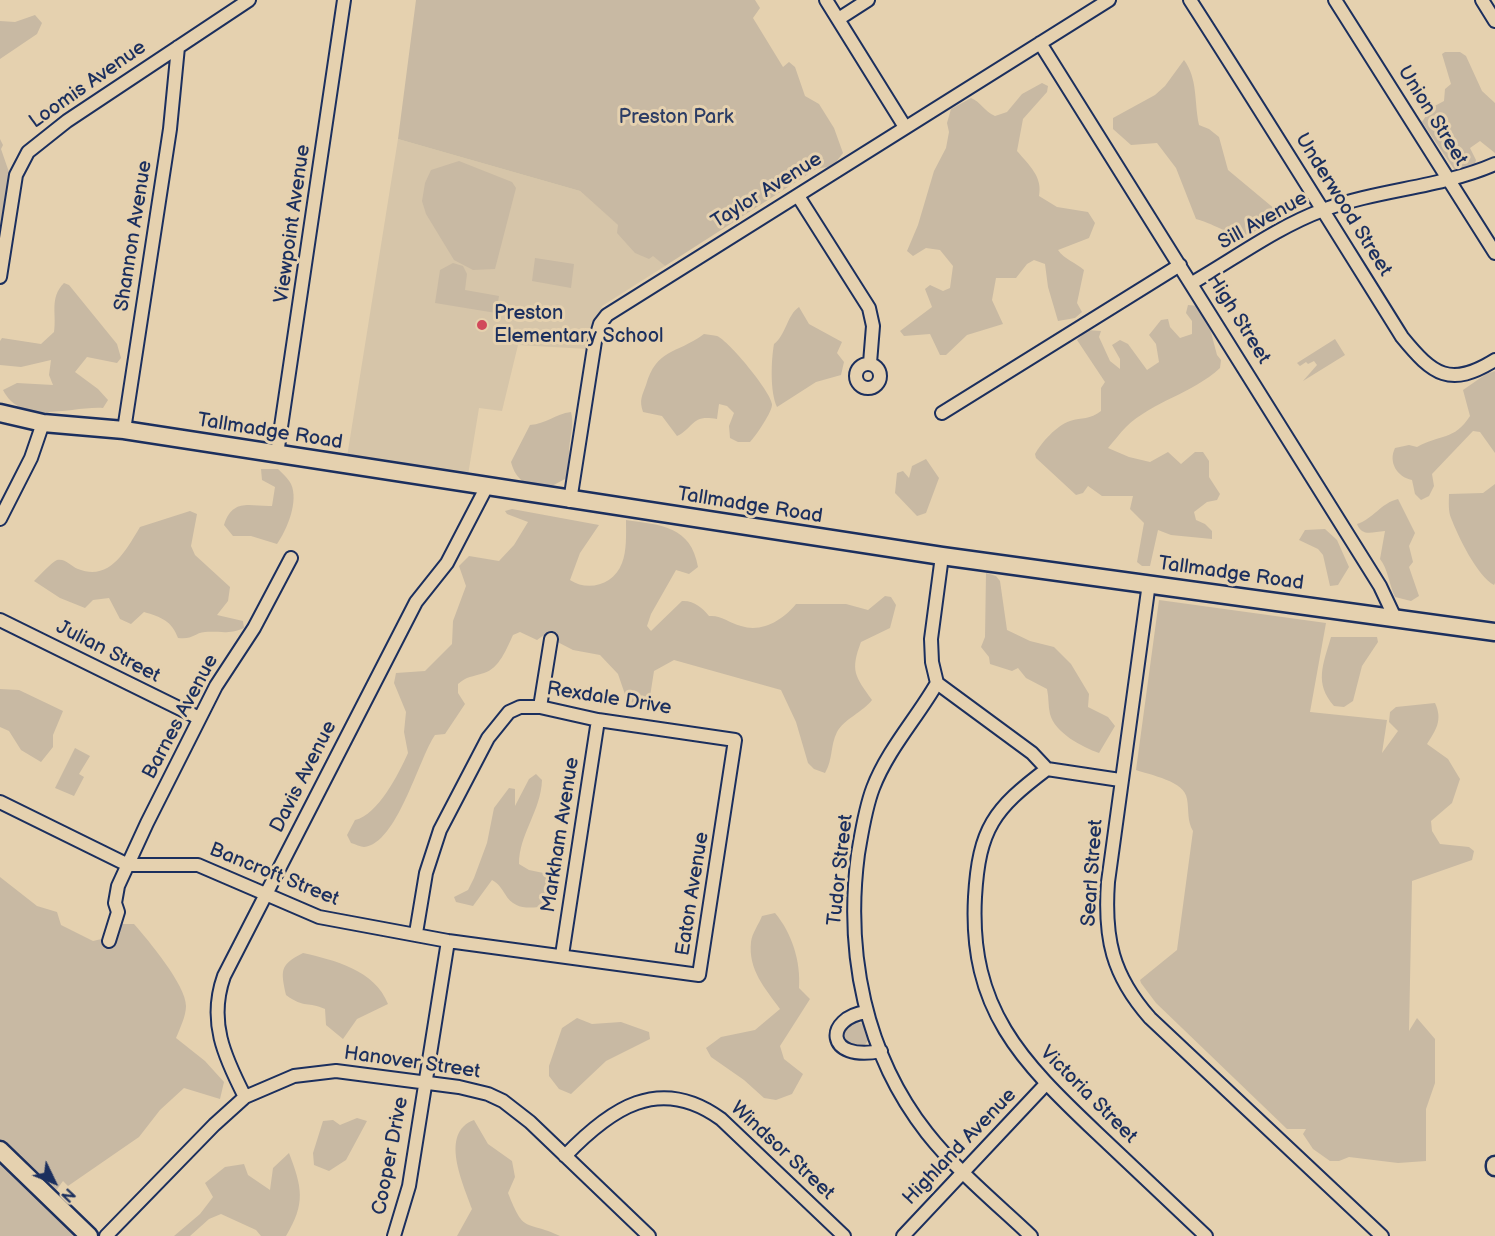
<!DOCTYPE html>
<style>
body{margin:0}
#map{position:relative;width:1495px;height:1236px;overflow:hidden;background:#e5d1af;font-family:"Balsamiq Sans",sans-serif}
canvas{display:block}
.north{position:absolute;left:24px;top:1152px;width:60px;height:60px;-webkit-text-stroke:4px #e5d1af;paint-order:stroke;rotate:133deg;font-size:16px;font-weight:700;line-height:24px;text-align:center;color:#1b2f5e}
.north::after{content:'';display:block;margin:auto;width:21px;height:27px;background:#1b2f5e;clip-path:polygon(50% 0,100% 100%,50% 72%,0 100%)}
</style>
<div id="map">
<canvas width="1495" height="1236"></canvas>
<div class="north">N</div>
</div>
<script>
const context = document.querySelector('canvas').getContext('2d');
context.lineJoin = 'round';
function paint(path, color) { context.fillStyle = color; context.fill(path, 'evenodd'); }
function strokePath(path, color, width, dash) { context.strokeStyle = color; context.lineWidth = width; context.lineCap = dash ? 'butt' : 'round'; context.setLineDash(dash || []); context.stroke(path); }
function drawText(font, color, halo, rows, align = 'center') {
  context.font = font + ' "Balsamiq Sans",sans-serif'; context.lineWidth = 6; context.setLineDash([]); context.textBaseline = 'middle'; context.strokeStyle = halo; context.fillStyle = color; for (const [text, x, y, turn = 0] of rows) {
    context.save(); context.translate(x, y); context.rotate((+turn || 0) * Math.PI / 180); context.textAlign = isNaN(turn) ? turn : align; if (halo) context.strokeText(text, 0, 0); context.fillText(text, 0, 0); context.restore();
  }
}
paint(new Path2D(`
 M398,139L580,191L665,266L602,306L587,349L518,345L502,411L479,408L468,475L347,457Z`), '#d6c5a9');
paint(new Path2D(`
 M416,0H755L760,8L753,18L783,67L789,62L795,67L805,96L819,104L834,128L843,153L833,166L816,169L665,266L653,256L649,259L635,253L617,233L618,225L580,191L398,139Z
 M35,15L42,23L37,34L0,59V21L15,22Z
 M1445,52H1460L1466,56L1482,91L1495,103V153L1480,141L1470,148L1476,160L1475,164L1462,170L1454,169L1422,122L1431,108L1444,101L1445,89L1451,84L1442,54Z
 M1184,60C1198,79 1194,101 1199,125L1209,129L1219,137L1228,170L1276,210L1274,219C1235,249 1234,230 1196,219L1176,168L1157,143L1131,145L1113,129V118L1155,95L1165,86Z
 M1042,83L1048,86L1047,92L1023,119L1017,151C1029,165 1043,177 1039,196L1057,207L1088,212L1095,223L1089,238L1058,250C1065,260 1075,262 1084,270L1077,303L1082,312L1075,318L1058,321L1048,287L1045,264L1034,260L1027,264L1016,278H996L992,300L1003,324L967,335L946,355H940L930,334L904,336L900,331L932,307L925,289L930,285L943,291L950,288L953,266L940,250L926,248L913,256L907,251L918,225L934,171L946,148L949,132L947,123L951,109L971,98C981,102 984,111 995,116L1007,112L1022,94Z
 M0,139L3,145L1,149L11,178L0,229Z
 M459,161L512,182L516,188L495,269L473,270L454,260L426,214L422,201L425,183L431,170Z
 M535,258L574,264L571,288L532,281Z
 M453,263L463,266L467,274L465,290L499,296L496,313L435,303L440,270Z
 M64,283L69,285L117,344L121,358L117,363L87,357L75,372L98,389L108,400L103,408C70,406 22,427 3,390L17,383L53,385L49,375L51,360L21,367L0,365V341L2,338L41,344L54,332C57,314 49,298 64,283Z
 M1188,305L1199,306L1208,321L1217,355L1221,360L1220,368C1192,394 1153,401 1126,427C1120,433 1114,441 1108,448L1129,457L1150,462L1168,452L1181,464L1195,452H1203L1209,461V477L1220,494L1217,500L1207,502L1194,512L1196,520L1205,524L1212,531V539L1171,535L1158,530L1150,566H1142L1137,562L1144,523L1130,509L1133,496H1102L1088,486L1083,493L1076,495L1036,458L1035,454C1042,442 1056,426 1070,421C1082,417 1090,420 1101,411V388L1105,382L1077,340L1087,330L1101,331L1099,337L1110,361L1120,369V359L1112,345L1120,340L1128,344L1147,370L1159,362L1156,344L1149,335L1161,320L1168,319L1170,327L1180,338L1192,334V321L1186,313Z
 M799,307L809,324L842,342L837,353L844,362L841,375L816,382L777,407C770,392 771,361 774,344C786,335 787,315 799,307Z
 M704,334C708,335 714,335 717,336C729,341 771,392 772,404C773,411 755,437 750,442H738L730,438L729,426L734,413L727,406L719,404L717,419C691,414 695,427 677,436L662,416L643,412C639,400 642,396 646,385C657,348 675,355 704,334Z
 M1335,339L1345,355L1303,381L1317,365L1314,361L1308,364L1306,362L1300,366L1297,363Z
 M1495,371V453L1480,432L1473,431L1432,474L1434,486L1429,496L1421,500L1415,494L1412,480C1397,477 1388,462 1395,448L1409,445L1417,447C1440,434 1454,441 1470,416L1463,390L1486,374Z
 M571,412C576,431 564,447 572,467L565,479L546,489C528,487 516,481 511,462L530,425C546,424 555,414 571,412Z
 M926,459L939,478L926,513L917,516L895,493L897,473L903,471L909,478L912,466Z
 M261,469H278C282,473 288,478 291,484C299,501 287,530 277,544L251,536H233L224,525C233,497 251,507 272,506L275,487L262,480Z
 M1495,484V583L1494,585C1477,576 1458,536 1451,518C1448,511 1449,501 1449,494L1483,493Z
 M1398,499L1415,533L1409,546L1413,562L1409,567L1419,596L1411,601L1395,597C1389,584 1388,569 1380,559L1385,531C1372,532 1362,537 1357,524C1373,519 1381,503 1398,499Z
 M512,509L599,525L580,553L570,580C588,592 614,585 622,563C627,551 626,533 626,520C661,525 691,526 698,567L689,574L676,570L651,614L647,626L651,631L682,601C693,600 703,608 709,616C722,615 729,623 741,626C762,633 783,620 796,604H846L868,610L885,596L891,597L896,605L890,628L861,642C850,671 855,676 872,700C863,712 844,719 837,732C830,746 833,760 825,773L814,769L808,763L796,722L781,690L674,660L654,671L649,703L639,709L629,706L618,674L600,655L573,650L544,635L537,640L520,632L513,635C507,648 499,669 484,673C472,677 467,676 458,684V693L465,704L445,734L435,735C418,760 397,844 364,847C361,847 355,844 351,843L347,835L355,820C378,815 399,773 408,753L404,732L406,712L394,683L396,673L425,671L452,644L453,621L466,586L459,566L469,556L499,561L514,545L528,522L507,514L505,511Z
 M190,511L197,514L191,546L195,555L230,587L228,601L217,615L243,621L244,628C227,635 222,631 205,632C194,633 193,640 178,638C172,621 161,617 144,612L131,624L120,619L109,598L93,600L85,608L60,598L34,581C40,575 52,562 57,560C65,558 71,566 78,569C110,582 126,550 140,527Z
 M1325,529L1337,540L1349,567L1338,585L1330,586L1323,555L1318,549L1299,540L1305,530Z
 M986,573L996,576L1000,581L1007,630L1030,641L1054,647L1071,664L1089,694L1088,707L1108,717L1115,726L1099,753C1082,747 1055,733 1050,714C1048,706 1049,698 1047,689L1026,678L1018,668L1012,671L990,664L989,657L981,647L985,637Z
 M1159,600L1326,623L1310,712L1387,720L1382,753L1398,731L1389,722L1390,712L1396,707L1435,703C1443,720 1436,730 1427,744L1448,759L1460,779L1452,803L1431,821L1432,831L1440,844L1469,847L1474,851L1472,860L1412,881L1409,1031L1417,1018L1435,1039V1083L1426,1109V1161L1398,1163L1349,1157L1339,1161H1330L1313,1149L1303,1134L1306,1129H1287L1156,1003L1141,983L1140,980L1177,950L1193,831C1187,821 1189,810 1187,799C1185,781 1150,775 1136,770Z
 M1331,637H1377L1378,642L1362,666L1353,701L1344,707L1334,706C1314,683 1323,665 1331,637Z
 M0,689L19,690L63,711L53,735V747L41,762L21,750L9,731L0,727Z
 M75,748L90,756L79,774L84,777L74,796L55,788Z
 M536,774L542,780C541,811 519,834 519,864L529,870L553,875L548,906C530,908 515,911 505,894C501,888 499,884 492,880L473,906L456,902L454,897L468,890L474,878L487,843L494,808L509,788L515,789V806L529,779Z
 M0,877L37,906L57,912L61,925L93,941L110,937L121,924H134C148,940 186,985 186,1006C186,1016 180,1028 176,1038L205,1061L224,1082L220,1099L184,1088L160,1110L139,1137L68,1186L63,1181L50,1199L89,1236H0Z
 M775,913C792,933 801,962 799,988L810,999L780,1046L784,1059L803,1074L792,1094L776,1100L764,1098L744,1080L711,1057L706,1048L721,1037L755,1030L780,1009C765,988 748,970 751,942C752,933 759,924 762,916Z
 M303,953C334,960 375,970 388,1004L357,1019L343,1039L326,1025L325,1009C308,1001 305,1009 286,995C281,971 279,965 303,953Z
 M577,1018L592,1024L621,1022L649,1032L650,1039L606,1061L571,1094L559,1089L549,1076V1066L562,1028Z
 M843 1035a13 13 0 1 1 26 0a13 13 0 1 1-26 0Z
 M357,1118L367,1121L346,1160L329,1171L314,1165L313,1153L323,1121L333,1120L340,1125Z
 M474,1120L488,1144L512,1161L515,1177L508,1193C525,1236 525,1219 560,1236H457L472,1209C463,1183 439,1133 474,1120Z
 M289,1153C302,1187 306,1203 286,1236H261L256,1230L221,1214L209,1219L190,1236H174L200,1214L213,1197L205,1183L225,1167L244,1164L248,1175L270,1190L273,1168Z`), '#c8b9a3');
const street = new Path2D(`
 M826,0L905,127
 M1190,0C1262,112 1332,225 1402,337C1433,375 1450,388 1495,360
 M1335,0L1495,253
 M1482,0L1495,21
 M840,18L868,0
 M1040,43L1380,586L1396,620
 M798,196L869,308L873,326L870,363
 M0,277L16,175L28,152L67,121L249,0
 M1192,283C1234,259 1277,227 1323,210C1379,189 1440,188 1495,164
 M856 376a12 12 0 1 1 24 0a12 12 0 1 1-24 0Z
 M942,413L1180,265
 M124,430L170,129L178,47
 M277,454L344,0
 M570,501L595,341L600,324L607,315L1109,0
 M0,519L31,458L43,423
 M942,556L931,639L932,662L937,683L1032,753L1047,769L1120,780
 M1149,583L1108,882C1104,938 1112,975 1150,1018L1382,1236
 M0,620L199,718
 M937,683C917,718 888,749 873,788C865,809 862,831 858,854C845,953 865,1054 927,1133C957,1171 996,1203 1031,1236
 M540,707L551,639
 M1047,769C994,809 979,828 975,897C969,1009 1021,1061 1097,1133C1133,1167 1170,1202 1206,1236
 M0,802L128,865H198L319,917L448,941L699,975L735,740L598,720L540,707H520L509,712L488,738L440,830L426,873L416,933
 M109,941L118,912L115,903L118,886L147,823L216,686L254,628L291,558
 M562,955L598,720
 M866,1012C825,1018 824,1062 881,1051
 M245,1097C224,1056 208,1021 224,976L416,602L447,563L486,488
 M565,1156C610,1109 659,1074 721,1119L844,1236
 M106,1236L214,1125L245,1097L294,1076L336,1071L459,1087L488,1094L503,1101L530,1122L649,1236
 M394,1236L409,1186L448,941
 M903,1236L1045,1085`);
const secondary = new Path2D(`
 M0,413L43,423L124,430L942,556L1495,632
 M0,1150L89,1236
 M1495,1165V1167`);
strokePath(street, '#1b2f5e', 16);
strokePath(secondary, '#1b2f5e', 21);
strokePath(street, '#e5d1af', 12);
strokePath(secondary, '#e5d1af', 16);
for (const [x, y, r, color] of [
 [482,325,6,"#d1495b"]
]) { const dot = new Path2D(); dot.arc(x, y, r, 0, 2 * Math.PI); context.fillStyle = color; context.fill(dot); strokePath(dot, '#e5d1af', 2); }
drawText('20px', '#1b2f5e', '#e5d1af', [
 ["Loomis Avenue",88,85,-35],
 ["Union Street",1432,116,58],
 ["Taylor Avenue",767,191,-32],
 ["Underwood Street",1343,205,58],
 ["Sill Avenue",1263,221,-29],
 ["Viewpoint Avenue",293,224,-82],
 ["Shannon Avenue",134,236,-81],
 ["High Street",1238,319,58],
 ["Tallmadge Road",270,432,9],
 ["Tallmadge Road",750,506,9],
 ["Tallmadge Road",1231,574,8],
 ["Julian Street",108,652,27],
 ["Rexdale Drive",609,699,9],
 ["Barnes Avenue",181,717,-62],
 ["Davis Avenue",304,777,-63],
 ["Markham Avenue",561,835,-81],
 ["Tudor Street",841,870,-84],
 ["Searl Street",1093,873,-86],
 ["Bancroft Street",274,875,22],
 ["Eaton Avenue",693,894,-81],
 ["Hanover Street",412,1063,8],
 ["Victoria Street",1088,1095,45],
 ["Highland Avenue",960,1147,-46],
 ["Windsor Street",782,1151,43],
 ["Cooper Drive",391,1156,-79]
]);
drawText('20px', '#2c3d65', '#e5d1af', [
 ["Preston Park",676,118]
]);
drawText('20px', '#1b2f5e', '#e5d1af', [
 ["Preston",494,314],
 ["Elementary School",494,337]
], 'left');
</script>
